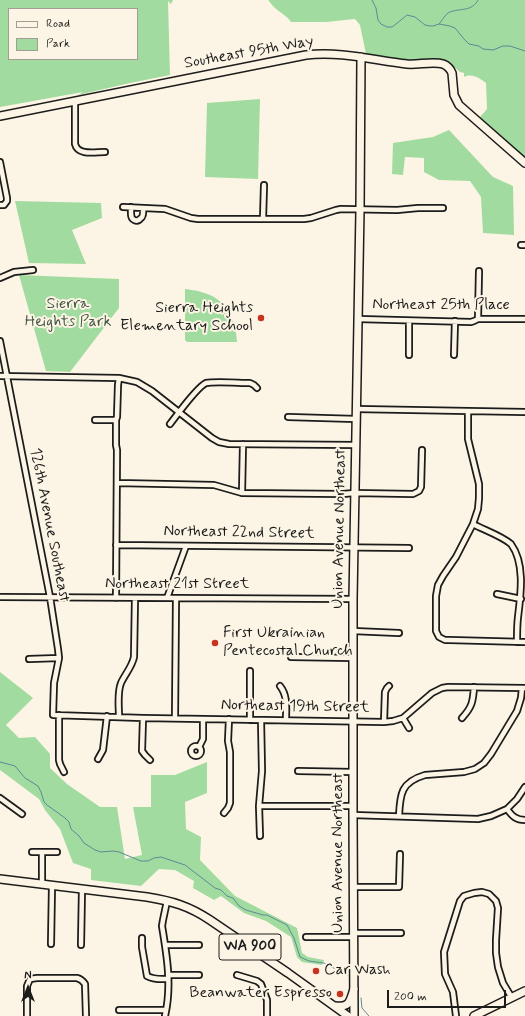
<!DOCTYPE html>
<style>
body{margin:0}
#map{position:relative;width:525px;height:1016px;overflow:hidden;background:#fcf5e5;font-family:Mynerve,sans-serif}
canvas{display:block}
.legend{position:absolute;left:8px;top:8px;width:130px;height:52px;box-sizing:border-box;background:#fcf5e5;border:1px solid #a29e95;margin:0;padding:5px 7px;list-style:none;font-size:12px;color:#1c1c1c}
.legend li{display:flex;align-items:center;gap:8px;height:20px}
.legend b{width:20px;border:1px solid #a29e95}
.north{position:absolute;left:8px;top:968px;width:40px;height:40px;-webkit-text-stroke:3px #fcf5e5;paint-order:stroke;rotate:0deg;font-size:11px;font-weight:700;line-height:16px;text-align:center;color:#1c1c1c}
.north::after{content:'';display:block;margin:auto;width:14px;height:18px;background:#1c1c1c;clip-path:polygon(50% 0,100% 100%,50% 72%,0 100%)}
.scale{position:absolute;left:387px;top:990px;width:119px;height:18px;box-sizing:border-box;border:2px solid #1c1c1c;border-top:0;padding-left:5px;font-size:12px;line-height:14px;white-space:nowrap;color:#1c1c1c;-webkit-text-stroke:3px #fcf5e5;paint-order:stroke}
</style>
<div id="map">
<canvas width="525" height="1016"></canvas>
<ul class="legend">
<li><b style="height:5px;background:#fcf5e5"></b>Road</li>
<li><b style="height:11px;background:#a2db9f"></b>Park</li>
</ul>
<div class="north">N</div>
<div class="scale">200 m</div>
</div>
<script>
const context = document.querySelector('canvas').getContext('2d');
context.lineJoin = 'round';
function paint(path, color) { context.fillStyle = color; context.fill(path, 'evenodd'); }
function strokePath(path, color, width, dash) { context.strokeStyle = color; context.lineWidth = width; context.lineCap = dash ? 'butt' : 'round'; context.setLineDash(dash || []); context.stroke(path); }
function drawText(font, color, halo, rows, align = 'center') {
  context.font = font + ' Mynerve,sans-serif'; context.lineWidth = 4; context.setLineDash([]); context.textBaseline = 'middle'; context.strokeStyle = halo; context.fillStyle = color; for (const [text, x, y, turn = 0] of rows) {
    context.save(); context.translate(x, y); context.rotate((+turn || 0) * Math.PI / 180); context.textAlign = isNaN(turn) ? turn : align; if (halo) context.strokeText(text, 0, 0); context.fillText(text, 0, 0); context.restore();
  }
}
paint(new Path2D(`
 M0,0H173L171,4L168,1L170,75L130,83L78,95L83,92L0,107ZM9,9H137V59H9Z
 M268,0H525V157L480,117L487,109L486,83C479,78 473,73 464,77V73L460,72L452,65L401,64L366,54L360,25L355,19L326,22H291C287,15 278,12 273,6C271,4 270,2 268,0Z
 M260,99L258,179L205,177L207,103Z
 M449,130L493,177L513,186L514,235L483,233L481,197L470,181L439,180L424,172V158L405,157L403,175L392,174L393,143L433,137Z
 M15,201L101,203L102,218L72,230L86,264L29,263Z
 M19,275L119,279V308L70,372L46,371Z
 M185,289C190,290 196,290 201,292C225,297 236,319 237,342H187L185,340Z
 M0,672L33,698L6,725L19,738L35,737L50,754V768L67,784L100,807H117L125,859L142,855L133,807H151V775H175L207,762V793L185,802L186,829L201,837L200,860L235,896L297,928L302,953L308,957L324,960L322,965L302,962L297,957L291,937L266,921L244,913L221,896L214,900L193,888L194,881L175,870L159,869L141,886L91,880V869L73,863L60,829L45,810L39,799L0,770Z`), '#a2db9f');
strokePath(new Path2D(`
 M372,0L376,8L378,20L381,24L387,27H392L396,24L407,15L415,17L425,25L430,26H433L439,24L450,26L455,28L464,39L469,44L479,46L483,49L493,50L503,46H510L525,51
 M439,24C442,21 445,14 450,12C460,8 472,12 478,0
 M0,762L15,766L25,778L38,786L41,792L44,802L47,805L65,818L69,822L71,829L79,836L84,843L95,850L101,852L113,851L119,852L141,861H148L154,858L161,857L185,865L215,888L221,890L227,896L233,898L239,906L246,910L263,915H267L287,925L294,938L300,957L309,961L324,963L347,975
 M361,998L362,1008L369,1016`), '#5d8a96', 1);
const street = new Path2D(`
 M75,101V144C78,156 95,152 105,152
 M0,162L7,198V201L4,205H0
 M123,207L165,209L191,218L198,219H304L311,218L336,210L341,209L397,210L418,208H443
 M131,207C131,208 131,214 131,214C131,220 137,223 141,218C144,216 143,211 143,208
 M263,219L264,185
 M521,245H525
 M0,278L14,272L33,270
 M358,319L471,322L474,321L478,319H525
 M478,319L479,271
 M0,341L50,597L58,649L59,658L54,683L53,715L143,718L384,722L393,721L403,718L432,693L442,688L448,687L525,688
 M409,355V321
 M454,355L455,321
 M0,376L119,378L137,382L152,391L212,438L219,442L229,444L356,445
 M356,409L525,412
 M468,411V439L479,484V498L478,509L473,524L456,557L443,576L438,585L436,596V631L439,637L445,640H449L525,642
 M288,417L356,419
 M95,420H116
 M170,424C177,415 197,387 206,383C214,381 240,383 250,383L254,385L257,388
 M117,483L214,485L242,493L343,494L354,493L413,494L419,491L421,487L422,450
 M242,493L243,444
 M473,524C484,530 502,536 511,544C525,563 521,593 518,617C517,625 517,633 517,642
 M116,545L409,548
 M497,594L521,599
 M0,597L353,599
 M116,598L117,450L116,445V420L117,417L118,385L119,378
 M167,598L186,546
 M353,631L399,633
 M291,657L353,658
 M29,659L59,658
 M250,671V720
 M280,686C288,696 286,708 286,720
 M59,715V760L60,764L64,772
 M119,717C119,706 117,693 121,683C125,674 132,667 134,657L135,598
 M143,718L142,751L145,755L150,760
 M175,718L176,598
 M403,718L409,728
 M462,718C472,707 473,702 474,687
 M384,722L385,692L387,688L389,686
 M191 751a5 5 0 1 1 10 0a5 5 0 1 1-10 0Z
 M199,747L203,739V719
 M98,759L103,750L107,716
 M298,771L353,772
 M0,798L22,814
 M259,806H353
 M507,809L517,799L525,787
 M224,813L228,808L230,803V752L228,741L229,719
 M353,815L478,819L491,816L507,809C512,816 516,820 525,820
 M399,816C400,794 401,782 425,775L464,772L475,769L484,763L491,754L517,711L521,698L522,688
 M260,836L259,806L262,771L261,720
 M32,852H57
 M42,885V852
 M353,887H399L400,854
 M353,933H401
 M306,937H353
 M142,938V947L147,976C154,980 161,979 168,979
 M51,944L52,886
 M81,945L82,889
 M165,945H199
 M168,975H199
 M237,975L257,981L261,984L267,1000V1016
 M119,1010H166
 M27,1016V986L30,979L37,978H77C81,979 83,981 85,984L86,1016
 M165,1016C172,986 167,956 162,926L163,920L167,901
 M456,1016L453,992L445,974L444,952L460,901L464,896L474,893L482,892L489,894L496,901L498,908L496,940V953L498,967L503,983L512,998`);
const secondary = new Path2D(`
 M0,116L306,55C340,51 373,60 407,64C418,65 433,61 443,64C448,66 450,68 452,73L454,95L459,105L525,163
 M354,1016L353,815V599L360,210L361,57`);
const primary = new Path2D(`
 M0,879L147,897C172,901 189,906 210,920L288,973L348,1016
 M335,1006C350,1008 350,1001 354,989
 M474,1016L525,991`);
strokePath(street, '#1c1c1c', 8);
strokePath(secondary, '#1c1c1c', 10);
strokePath(primary, '#1c1c1c', 10);
strokePath(street, '#fcf5e5', 4.5);
strokePath(secondary, '#fcf5e5', 7);
strokePath(primary, '#fcf5e5', 7);
for (const [x, y, r, color] of [
 [261,318,4,"#c8321e"],
 [215,643,4,"#c8321e"],
 [316,971,4,"#c8321e"],
 [340,994,4,"#c8321e"]
]) { const dot = new Path2D(); dot.arc(x, y, r, 0, 2 * Math.PI); context.fillStyle = color; context.fill(dot); strokePath(dot, '#fcf5e5', 1.5); }
for (const [x, y, w] of [
 [250,947,62]
]) { const box = new Path2D(); box.roundRect(x - w / 2, y - 13, w, 26, 3); context.fillStyle = '#fcf5e5'; context.fill(box); strokePath(box, '#1c1c1c', 1); }
drawText('bold 15px', '#1c1c1c', null, [
 ["WA 900",250,947]
]);
drawText('16px', '#1c1c1c', '#fcf5e5', [
 ["Southeast 95th Way",249,53,-10],
 ["Northeast 25th Place",441,306],
 ["126th Avenue Southeast",49,525,79],
 ["Union Avenue Northeast",340,529,-89],
 ["Northeast 22nd Street",239,533,1],
 ["Northeast 21st Street",177,585],
 ["Northeast 19th Street",295,707,1],
 ["Union Avenue Northeast",339,853,-90]
]);
drawText('16px', '#445543', '#fcf5e5', [
 ["Sierra",68,305],
 ["Heights Park",68,323]
]);
drawText('16px', '#1c1c1c', '#fcf5e5', [
 ["Sierra Heights",253,309],
 ["Elementary School",253,327],
 ["First Ukrainian",223,634,"left"],
 ["Pentecostal Church",223,652,"left"],
 ["Car Wash",324,971,"left"],
 ["Beanwater Espresso",332,994]
], 'right');
</script>
